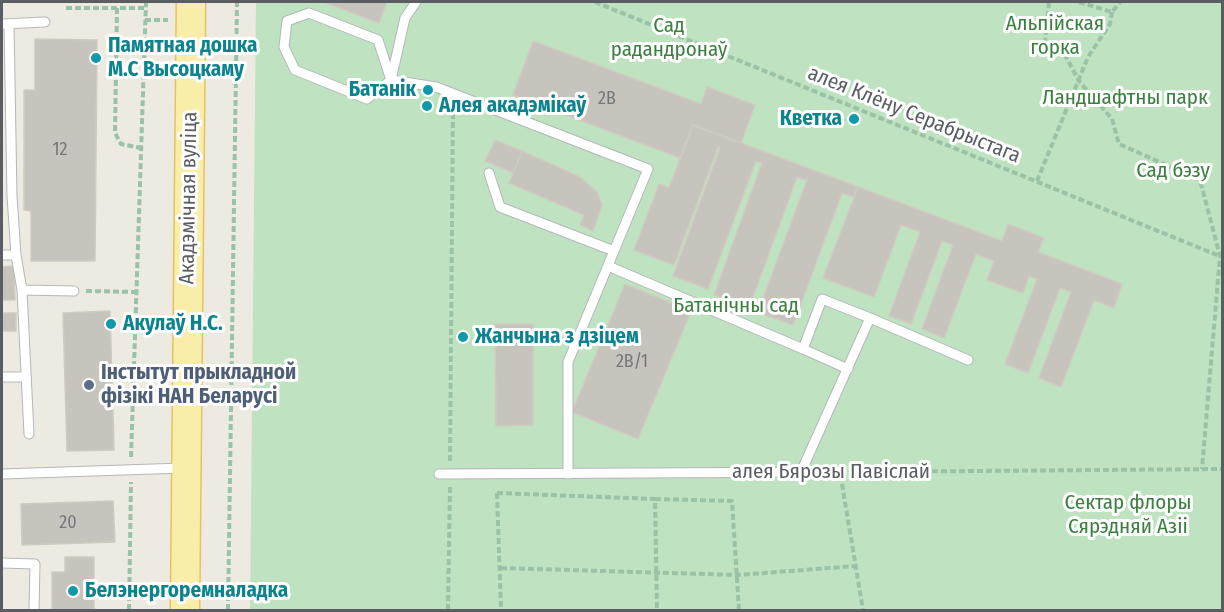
<!DOCTYPE html>
<meta charset="utf-8">
<style>
body{margin:0}
#map{position:relative;width:1224px;height:612px;overflow:hidden;background:#eceae1;font-family:"Fira Sans Condensed",sans-serif}
canvas{display:block}
.frame{position:absolute;inset:0;border:3px solid #5a5d61;pointer-events:none}
</style>
<div id="map">
<canvas width="1224" height="612"></canvas>
<div class="frame"></div>
</div>
<script>
const context = document.querySelector('canvas').getContext('2d');
context.lineJoin = 'round';
function paint(path, color) { context.fillStyle = color; context.fill(path, 'evenodd'); }
function strokePath(path, color, width, dash) { context.strokeStyle = color; context.lineWidth = width; context.lineCap = dash ? 'butt' : 'round'; context.setLineDash(dash || []); context.stroke(path); }
function drawText(font, color, halo, rows, align = 'center') {
  context.font = font + ' "Fira Sans Condensed",sans-serif'; context.lineWidth = 6; context.setLineDash([]); context.textBaseline = 'middle'; context.strokeStyle = halo; context.fillStyle = color; for (const [text, x, y, turn = 0] of rows) {
    context.save(); context.translate(x, y); context.rotate((+turn || 0) * Math.PI / 180); context.textAlign = isNaN(turn) ? turn : align; if (halo) context.strokeText(text, 0, 0); context.fillText(text, 0, 0); context.restore();
  }
}
paint(new Path2D(`
 M256,2H1222V610H250Z`), '#bfe2c0');
const building = new Path2D(`
 M324,2H387L379,23Z
 M35,39L97,40L95,261H31V211L24,210V90H35Z
 M533,41L701,104L707,87L755,105L741,143L693,125L680,158L513,95Z
 M693,125L858,187L853,197L842,193L793,325L758,312L807,180L797,177L749,308L714,295L762,163L756,161L708,289L673,276L720,148L718,147L674,265L634,250L659,184L669,188Z
 M495,140L522,151L513,173L485,161Z
 M522,151L580,177L597,192L602,205L593,231L580,225L584,215L509,183Z
 M858,187L1002,241L1008,224L1044,238L1038,252L1122,284L1114,308L1094,300L1061,387L1039,378L1071,292L1060,288L1028,373L1005,364L1037,279L1029,276L1023,293L987,280L994,261L976,254L944,338L922,329L953,245L942,241L911,324L889,316L920,232L901,225L874,297L823,278Z
 M14,266L15,300H2V267Z
 M625,284L691,311L638,439L572,412Z
 M110,311L114,450L67,451L63,313Z
 M2,313H16V331H2Z
 M495,324H533V425L496,426Z
 M113,501L115,542L22,545L21,504Z
 M65,557H94V610H52V572H65Z`);
paint(building, '#c7c4be');
strokePath(building, '#d0cbc0', 1.5);
const service = new Path2D(`
 M2,24L45,22
 M9,24L12,196L16,255L22,290L29,434
 M391,80L436,87L648,169L568,362V474
 M391,80L378,40L309,13L287,21L284,47L295,70L367,99L391,80L405,18L416,2
 M489,173L500,207L614,251
 M2,255H16
 M608,266L803,349L822,299L870,318L801,472
 M22,290L74,291
 M870,318L968,360
 M803,349L848,369
 M2,377H26
 M2,474L184,468
 M439,474L840,472
 M2,563L35,564L34,610`);
const primary = new Path2D(`
 M185,610L191,2`);
strokePath(service, '#b4b7bb', 11);
strokePath(primary, '#e7c35f', 31);
strokePath(new Path2D(`
 M595,2L1222,257
 M1049,2L1045,42L1065,55L1079,81L1112,119L1119,144L1200,180L1220,256L1202,469
 M1079,2L1112,12L1120,2
 M66,8H145
 M117,8L115,133L121,144L141,148
 M145,20H168
 M1037,181L1088,57L1110,24L1112,12
 M86,291L136,292
 M131,457L146,2
 M450,461L453,106
 M851,472L1222,469
 M842,484L863,610
 M497,493L655,499L657,610
 M497,493L501,610
 M655,499L732,501L739,610
 M501,568L738,575L855,566
 M129,610L131,482
 M228,610L237,2
 M448,610L450,487`), '#99c2a6', 4, [6, 3]);
strokePath(service, '#fff', 9);
strokePath(primary, '#f9eea9', 28);
for (const [x, y, r, color] of [
 [96,58,6,"#0f9aa8"],
 [428,90,6,"#0f9aa8"],
 [427,106,6,"#0f9aa8"],
 [854,119,6,"#0f9aa8"],
 [111,324,6,"#0f9aa8"],
 [463,337,6,"#0f9aa8"],
 [89,385,6,"#5c6f8a"],
 [73,591,6,"#0f9aa8"]
]) { const dot = new Path2D(); dot.arc(x, y, r, 0, 2 * Math.PI); context.fillStyle = color; context.fill(dot); strokePath(dot, '#fff', 2); }
drawText('18px', '#757778', null, [
 ["2В",607,99],
 ["12",60,150],
 ["2В/1",632,362],
 ["20",68,523]
]);
drawText('21px', '#3a803f', '#fff', [
 ["Альпійская",1055,24],
 ["горка",1055,48],
 ["Сад",669,26],
 ["радандронаў",669,50],
 ["Ландшафтны парк",1125,98],
 ["Сад бэзу",1173,171],
 ["Батанічны сад",736,306],
 ["Сектар флоры",1128,503],
 ["Сярэдняй Азіі",1128,527]
]);
drawText('bold 21px', '#0d838f', '#fff', [
 ["Памятная дошка",108,46],
 ["М.С Высоцкаму",108,70],
 ["Батанік",416,90,"right"],
 ["Алея акадэмікаў",439,106],
 ["Кветка",842,119,"right"],
 ["Акулаў Н.С.",123,324],
 ["Жанчына з дзіцем",475,337],
 ["Белэнергоремналадка",85,591]
], 'left');
drawText('21px', '#5a5d61', '#fff', [
 ["алея Клёну Серабрыстага",914,115,22],
 ["Акадэмічная вуліца",189,198,-89],
 ["алея Бярозы Павіслай",831,472]
]);
drawText('bold 21px', '#4e5e75', '#fff', [
 ["Інстытут прыкладной",101,373],
 ["фізікі НАН Беларусі",101,397]
], 'left');
</script>
